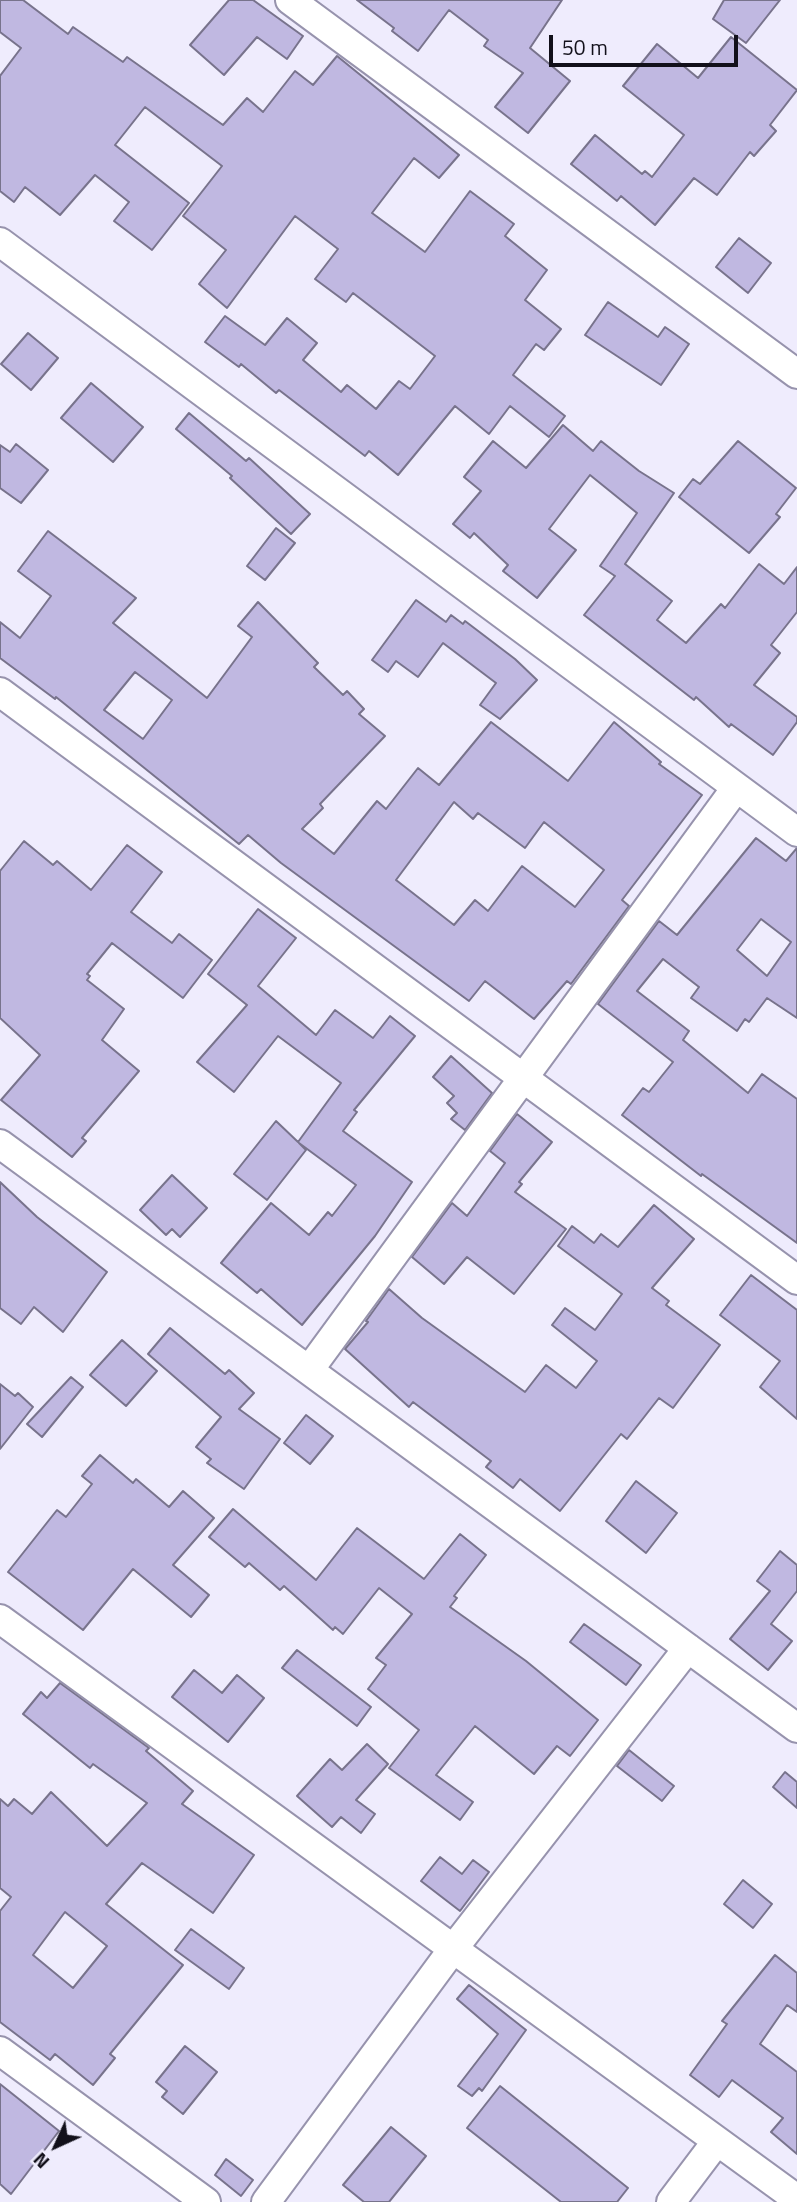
<!DOCTYPE html>
<style>
body{margin:0}
#map{position:relative;width:797px;height:2202px;overflow:hidden;background:#efecfd;font-family:"Titillium Web",sans-serif}
canvas{display:block}
.north{position:absolute;left:21px;top:2111px;width:70px;height:70px;-webkit-text-stroke:5px #efecfd;paint-order:stroke;rotate:225deg;font-size:19px;font-weight:700;line-height:28px;text-align:center;color:#12101a}
.north::after{content:'';display:block;margin:auto;width:24px;height:32px;background:#12101a;clip-path:polygon(50% 0,100% 100%,50% 72%,0 100%)}
.scale{position:absolute;left:549px;top:35px;width:189px;height:32px;box-sizing:border-box;border:4px solid #12101a;border-top:0;padding-left:9px;font-size:21px;line-height:24px;white-space:nowrap;color:#12101a;-webkit-text-stroke:5px #efecfd;paint-order:stroke}
</style>
<div id="map">
<canvas width="797" height="2202"></canvas>
<div class="north">N</div>
<div class="scale">50 m</div>
</div>
<script>
const context = document.querySelector('canvas').getContext('2d');
context.lineJoin = 'round';
function paint(path, color) { context.fillStyle = color; context.fill(path, 'evenodd'); }
function strokePath(path, color, width, dash) { context.strokeStyle = color; context.lineWidth = width; context.lineCap = dash ? 'butt' : 'round'; context.setLineDash(dash || []); context.stroke(path); }
const building = new Path2D(`
 M0,0H23L68,34L73,27L123,62L127,57L223,125L247,98L263,112L295,71L313,85L337,56L459,155L439,178L414,158L372,213L425,252L470,191L514,224L505,236L547,270L525,300L561,329L544,350L536,344L513,375L565,416L549,437L510,406L489,434L455,406L398,475L369,451L365,456L279,390L276,393L241,364L239,367L205,342L225,316L265,345L287,318L317,343L303,360L341,392L347,385L376,409L399,381L410,389L435,356L353,293L346,302L315,279L338,249L295,216L227,308L199,284L226,250L183,216L222,166L145,107L115,145L189,203L152,250L114,221L129,202L95,175L60,215L25,187L14,202L0,191V76L21,48L0,32Z
 M229,0H253L303,36L287,59L257,37L224,75L190,45Z
 M357,0H562L530,48L570,81L528,133L495,107L523,73L484,46L488,40L449,10L418,51L392,31L394,28Z
 M724,0H780L746,43L713,19Z
 M731,37L797,90L770,125L776,131L754,156L750,152L717,195L694,178L655,225L621,196L617,201L571,164L595,135L642,174L645,171L652,177L684,135L623,86L657,44L698,78Z
 M739,238L771,263L748,293L716,267Z
 M608,302L658,337L665,327L689,344L661,385L585,335Z
 M28,333L58,358L31,390L1,364Z
 M91,383L143,427L113,462L61,418Z
 M189,413L246,461L249,458L310,514L291,534L230,478L232,476L176,429Z
 M563,425L593,451L601,441L639,471L674,493L625,564L672,601L657,620L686,643L721,604L725,608L759,564L784,584L797,567V612L771,645L780,653L754,685L797,717V722L773,755L731,724L729,727L696,697L694,700L584,615L615,576L600,566L637,513L590,475L549,529L576,550L537,598L503,571L508,565L474,533L470,538L453,524L481,491L464,477L493,441L526,468Z
 M738,441L796,488L776,514L780,517L749,553L679,497L693,479L700,484Z
 M16,444L48,470L21,503L0,488V445L10,452Z
 M276,528L295,543L265,580L247,566Z
 M48,531L136,598L113,623L207,698L252,637L238,626L258,602L318,663L314,667L343,695L347,691L364,709L359,714L385,736L320,804L323,808L302,829L334,854L377,801L386,809L418,768L439,785L491,722L568,781L614,722L661,762L659,764L702,795L622,900L629,906L571,984L567,981L534,1019L485,981L469,1001L281,863L248,835L239,844L56,697L55,699L0,658V622L20,638L51,596L18,571ZM135,672L172,700L143,739L104,710ZM454,802L473,819L478,813L525,848L544,822L604,870L575,907L522,866L488,911L475,900L454,925L396,880Z
 M416,600L446,622L451,615L463,624L465,621L515,659L537,680L500,719L480,705L496,683L443,643L418,677L396,661L388,672L372,660Z
 M756,838L786,861L797,848V1018L767,998L749,1022L745,1019L737,1031L691,998L699,987L663,959L637,991L689,1031L683,1040L748,1093L762,1074L797,1099V1243L702,1174L701,1176L622,1115L643,1088L649,1092L673,1062L598,1004L659,921L677,935ZM761,919L791,942L767,976L737,950Z
 M24,841L53,865L57,861L91,890L127,845L162,872L131,912L172,943L179,934L212,960L183,998L112,943L87,974L90,976L87,980L124,1009L102,1040L139,1071L82,1138L86,1141L72,1157L1,1100L40,1055L0,1018V871Z
 M258,909L296,938L258,986L316,1035L335,1010L373,1038L390,1016L415,1036L354,1110L357,1112L343,1131L412,1182L375,1236L302,1325L261,1289L257,1293L221,1263L271,1203L309,1235L328,1212L332,1216L356,1185L299,1143L306,1150L267,1200L234,1174L276,1121L298,1142L341,1083L278,1036L234,1092L197,1062L247,1005L208,974Z
 M451,1056L492,1093L465,1130L451,1119L457,1113L447,1103L454,1096L433,1077Z
 M517,1114L552,1142L519,1182L522,1184L515,1192L566,1229L514,1294L467,1257L444,1284L412,1257L452,1203L467,1216L505,1163L490,1151Z
 M172,1175L207,1208L180,1237L172,1229L166,1235L140,1210Z
 M0,1182L37,1217L107,1272L63,1332L34,1307L21,1324L0,1308Z
 M654,1205L694,1239L652,1288L669,1301L666,1305L720,1345L673,1408L659,1398L627,1439L621,1434L560,1511L520,1479L513,1488L486,1467L491,1461L413,1402L409,1407L345,1349L368,1322L366,1321L389,1289L422,1318L525,1392L546,1365L576,1388L597,1361L552,1325L565,1308L595,1330L622,1294L558,1246L572,1226L594,1243L601,1234L618,1247Z
 M751,1275L797,1310V1419L760,1387L780,1361L720,1315Z
 M170,1328L225,1374L229,1370L254,1393L239,1409L280,1439L244,1489L207,1463L211,1459L196,1447L221,1417L148,1354Z
 M122,1340L157,1371L126,1406L90,1375Z
 M71,1377L83,1387L42,1437L27,1424Z
 M0,1384L15,1396L18,1393L33,1407L0,1449Z
 M306,1415L333,1436L310,1464L284,1443Z
 M100,1455L133,1483L136,1479L169,1507L183,1491L214,1518L173,1565L209,1595L191,1617L133,1569L83,1630L8,1572L57,1510L66,1517L92,1484L82,1476Z
 M636,1481L677,1513L646,1553L606,1521Z
 M233,1509L316,1580L357,1528L424,1579L460,1534L486,1555L454,1596L457,1598L450,1607L526,1661L598,1720L570,1756L557,1746L534,1774L475,1726L436,1775L473,1802L460,1820L389,1768L419,1730L368,1689L386,1665L376,1658L412,1614L379,1588L343,1634L335,1627L333,1630L284,1586L280,1590L249,1563L245,1567L209,1537Z
 M780,1551L797,1565V1591L771,1624L792,1641L768,1670L730,1639L770,1591L757,1581Z
 M584,1624L641,1665L626,1685L570,1642Z
 M297,1650L371,1707L357,1726L282,1668Z
 M194,1670L222,1693L237,1675L264,1698L228,1742L172,1697Z
 M60,1683L149,1748L146,1751L193,1791L182,1804L254,1855L213,1913L142,1863L106,1904L183,1965L110,2054L115,2058L93,2085L55,2054L50,2060L0,2022V1911L11,1897L0,1888V1799L8,1806L14,1799L32,1814L51,1792L107,1846L147,1803L93,1764L90,1768L23,1714L41,1692L47,1698ZM65,1912L107,1946L73,1988L33,1955Z
 M367,1744L388,1764L356,1800L375,1814L361,1833L341,1817L332,1827L297,1796L330,1759L342,1770Z
 M629,1750L674,1786L662,1801L617,1766Z
 M785,1772L797,1782V1808L773,1787Z
 M440,1857L462,1874L473,1860L489,1872L460,1911L421,1881Z
 M743,1880L772,1904L753,1928L724,1904Z
 M191,1929L244,1968L229,1989L175,1950Z
 M775,1955L797,1973V2012L787,2005L760,2044L797,2072V2154L771,2132L783,2118L732,2080L719,2097L690,2075L727,2024L722,2021Z
 M469,1985L526,2030L482,2091L479,2088L472,2096L458,2086L498,2034L457,1999Z
 M185,2046L217,2072L183,2114L162,2097L167,2091L156,2082Z
 M0,2084L59,2131L11,2194L0,2184Z
 M500,2086L628,2188L617,2202H561L467,2128Z
 M391,2127L426,2156L389,2202H364L343,2185Z
 M226,2159L253,2180L241,2196L215,2175Z`);
paint(building, '#c0b8e1');
strokePath(building, '#78738c', 2);
const minor = new Path2D(`
 M290,0L797,374
 M0,242L797,832
 M0,692L797,1280
 M0,1144L797,1728
 M309,1370L736,788
 M0,1619L797,2199
 M0,2051L206,2202
 M266,2202L453,1949L688,1648
 M671,2202L717,2141`);
strokePath(minor, '#9793ad', 32);
strokePath(minor, '#fff', 28);
</script>
